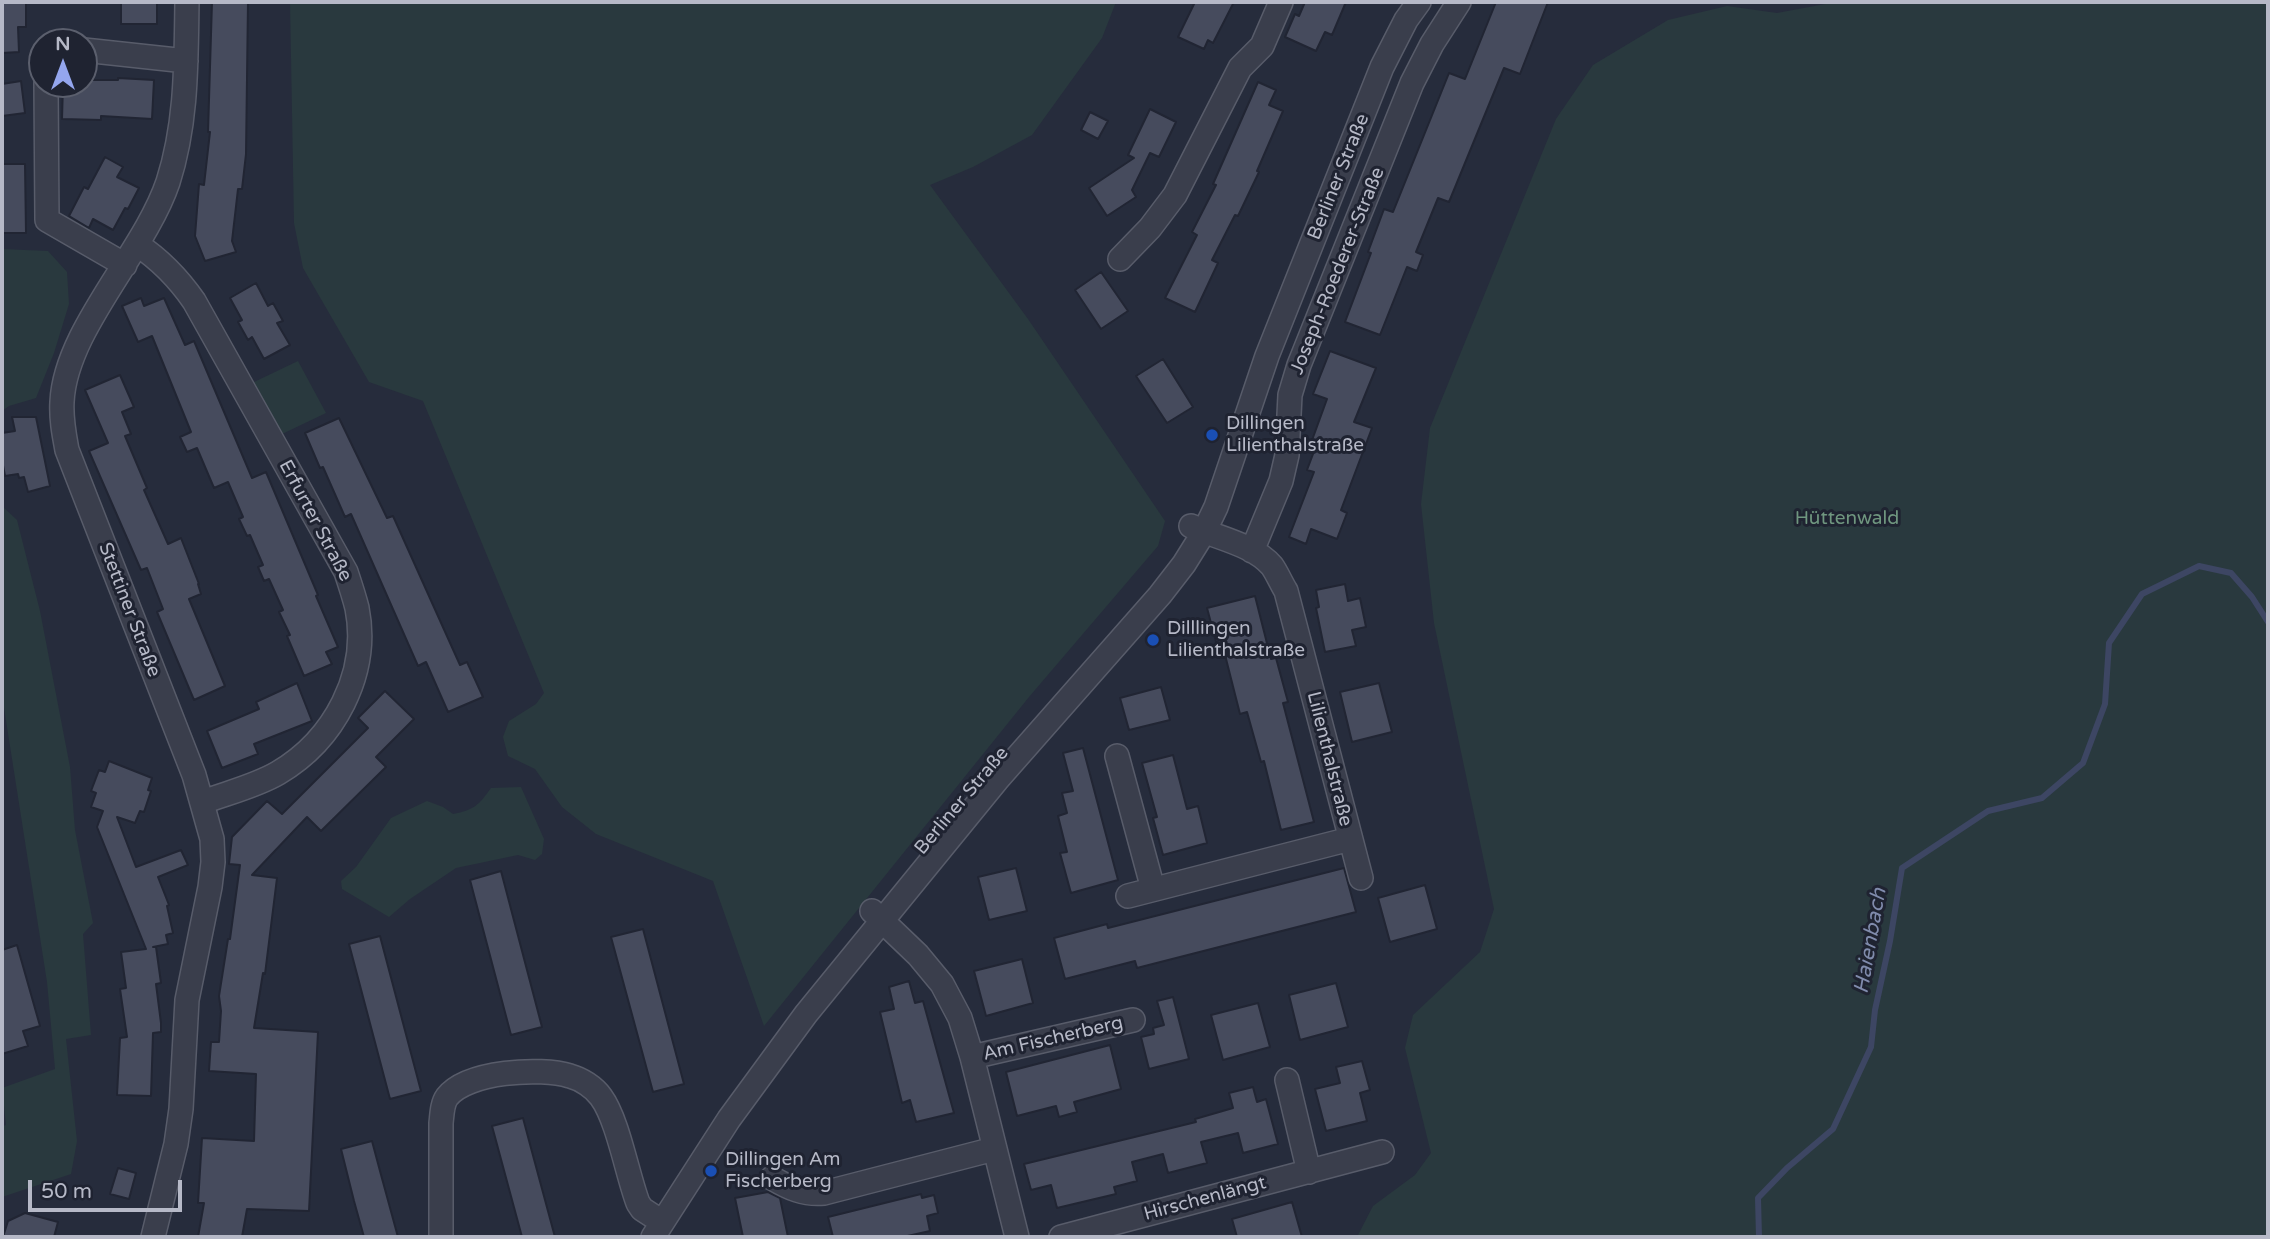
<!DOCTYPE html>
<meta charset="utf-8">
<style>
body{margin:0}
#map{position:relative;width:2270px;height:1239px;overflow:hidden;background:#262c3c;font-family:"Varela Round",sans-serif}
canvas{display:block}
.frame{position:absolute;inset:0;border:4px solid #b6b9c7;pointer-events:none}
.north{position:absolute;left:28px;top:28px;width:70px;height:70px;box-sizing:border-box;background:#1f2331;border:2px solid #5b5f6d;border-radius:50%;rotate:0deg;font-size:19px;font-weight:700;line-height:28px;text-align:center;color:#b6b9c7}
.north::after{content:'';display:block;margin:auto;width:24px;height:32px;background:#94a6ee;clip-path:polygon(50% 0,100% 100%,50% 72%,0 100%)}
.scale{position:absolute;left:28px;top:1180px;width:154px;height:32px;box-sizing:border-box;border:4px solid #b6b9c7;border-top:0;padding-left:9px;font-size:21px;line-height:24px;white-space:nowrap;color:#b6b9c7;-webkit-text-stroke:5px #1f2331;paint-order:stroke}
</style>
<div id="map">
<canvas width="2270" height="1239"></canvas>
<div class="frame"></div>
<div class="north">N</div>
<div class="scale">50 m</div>
</div>
<script>
const context = document.querySelector('canvas').getContext('2d');
context.lineJoin = 'round';
function paint(path, color) { context.fillStyle = color; context.fill(path, 'evenodd'); }
function strokePath(path, color, width, dash) { context.strokeStyle = color; context.lineWidth = width; context.lineCap = dash ? 'butt' : 'round'; context.setLineDash(dash || []); context.stroke(path); }
function drawText(font, color, halo, rows, align = 'center') {
  context.font = font + ' "Varela Round",sans-serif'; context.lineWidth = 6; context.setLineDash([]); context.textBaseline = 'middle'; context.strokeStyle = halo; context.fillStyle = color; for (const [text, x, y, turn = 0] of rows) {
    context.save(); context.translate(x, y); context.rotate((+turn || 0) * Math.PI / 180); context.textAlign = isNaN(turn) ? turn : align; if (halo) context.strokeText(text, 0, 0); context.fillText(text, 0, 0); context.restore();
  }
}
paint(new Path2D(`
 M290,2H1116L1102,38L1032,135L973,167L930,185L1028,319L1165,521L1158,546L1029,697L764,1026L713,881L596,834L562,807L535,769L508,756L503,737L509,721L536,704L544,693L423,401L369,382L303,268L294,223Z
 M1836,2H2268V1237H1357L1373,1206L1415,1175L1431,1153L1405,1048L1413,1015L1480,952L1494,909L1434,623L1421,504L1430,428L1556,119L1593,65L1668,20L1727,6L1777,13Z
 M2,249L48,251L67,272L69,304L54,353L36,398L9,406L2,411Z
 M298,361L326,413L280,435L252,383Z
 M2,506L17,520L40,611L70,767L75,830L93,923L83,934L91,1035L66,1039L77,1141L71,1174L2,1197V1126L6,1125L2,1088L55,1069L47,982L2,695Z
 M521,787L544,839L542,854L535,860L518,855L456,868L410,899L389,917L342,889L341,881L356,867L391,818L427,801L443,807L453,814C474,810 479,805 491,788Z`), '#29393e');
strokePath(new Path2D(`
 M1759,1237L1758,1198L1787,1168L1833,1129L1871,1047L1875,1010L1890,941L1902,868L1988,811L2042,798L2083,763L2105,704L2109,643L2142,594L2199,566L2231,573L2252,597L2268,622`), '#3d4663', 6);
const building = new Path2D(`
 M2,2H26V27H18L19,52L2,53Z
 M121,2H157V24H121Z
 M212,2H248L246,154L242,189H238L232,241L236,252L205,261L195,236L199,184L204,185L210,132H208Z
 M1195,2H1234L1213,43L1208,40L1204,49L1178,37Z
 M1305,2H1346L1332,35L1325,32L1316,51L1285,37L1295,14L1299,16Z
 M1496,2H1548L1520,74L1504,68L1449,202L1438,198L1416,252L1423,255L1417,271L1407,267L1380,335L1345,322L1371,253L1368,252L1384,209L1393,212L1449,73L1465,79Z
 M118,78L154,80L152,119L101,116V120L62,119L63,84H84V80H118Z
 M21,81L25,113L2,116V84Z
 M1258,82L1276,90L1269,105L1283,111L1257,171L1259,172L1238,216L1235,215L1212,260L1218,263L1195,312L1165,298L1197,235L1192,232L1216,185L1213,184Z
 M1150,109L1176,122L1159,157L1150,153L1132,190L1136,197L1107,216L1089,188L1134,158L1128,155Z
 M1090,112L1108,121L1098,139L1081,130Z
 M105,157L123,167L117,177L139,188L128,209L125,208L113,230L93,219L89,228L69,216L84,187L88,189Z
 M2,164H25L26,233H2Z
 M1101,272L1128,311L1101,329L1075,290Z
 M256,283L268,306L273,303L283,321L277,323L290,345L264,359L252,337L248,340L238,322L242,320L230,298Z
 M141,298L144,306L164,298L185,345L194,341L252,478L266,472L318,595L316,596L338,647L326,652L332,664L304,676L287,636L290,635L279,612L283,610L269,579L264,581L258,567L263,565L250,535L247,536L239,519L243,517L228,482L214,488L197,448L187,452L180,437L191,432L152,336L138,342L122,306Z
 M1330,351L1376,368L1354,422L1372,428L1341,510L1347,513L1337,539L1311,529L1306,544L1289,537L1314,472L1307,470L1316,446L1311,443L1327,399L1313,394Z
 M1163,359L1193,407L1167,423L1136,376Z
 M120,375L134,407L122,412L131,434L125,436L147,488L144,490L168,544L181,538L199,584H198L201,594L189,599L225,686L194,700L157,612L163,609L147,568L141,570L89,451L108,443L85,390Z
 M12,417H36L50,486L28,492L24,477L19,478L18,474L5,476L2,460V433L15,431Z
 M339,418L387,518L393,516L460,665L467,662L483,697L448,712L426,662L418,666L351,514L345,517L323,467L320,468L305,433Z
 M1345,584L1348,601L1360,598L1366,627L1352,630L1356,646L1325,652L1316,608L1319,607L1316,590Z
 M1255,596L1271,659L1276,658L1288,702L1283,703L1314,822L1281,830L1264,761L1261,762L1247,712L1240,714L1224,651L1219,653L1207,608Z
 M297,683L312,721L254,744L258,754L222,768L207,731L259,709L256,702Z
 M1379,683L1392,732L1352,742L1340,692Z
 M1161,687L1170,720L1129,730L1120,698Z
 M385,691L414,719L376,757L386,767L321,831L307,817L252,875L277,878L265,974L263,973L254,1028L318,1032L309,1211L247,1209L242,1237H198L204,1203H198L202,1138L254,1141L256,1074L209,1071L211,1042H219L221,1011L219,996L228,939H230L240,865L229,864L232,837L267,801L282,814L368,728L358,718Z
 M1083,748L1118,880L1071,893L1060,853L1067,852L1058,816L1067,813L1062,793L1073,791L1063,753Z
 M1173,755L1187,809L1198,806L1207,843L1163,855L1153,818L1157,817L1142,763Z
 M109,761L152,778L148,790L151,791L144,812L140,811L135,823L117,817L136,867L181,850L188,865L158,877L169,905L167,906L173,933L166,935L168,944L153,947H156L161,983L156,984L161,1023V1032L153,1033L151,1096L117,1095L120,1038L127,1037L120,989L126,988L121,952L146,949L97,827L103,811L91,807L96,793L91,791L99,770L105,772Z
 M1016,868L1027,911L989,920L978,877Z
 M1344,868L1356,912L1137,968L1135,961L1065,979L1054,938L1107,924L1108,928Z
 M501,871L542,1027L511,1035L470,880Z
 M1425,885L1437,929L1390,942L1378,898Z
 M643,929L684,1084L653,1092L611,937Z
 M380,936L421,1091L390,1099L349,944Z
 M17,945L40,1026L23,1031L28,1046L2,1054V950Z
 M1022,959L1033,1003L986,1016L974,971Z
 M909,981L915,1003L923,1001L954,1113L916,1122L910,1100L902,1103L880,1012L894,1009L889,987Z
 M1336,983L1348,1027L1300,1040L1289,995Z
 M1173,997L1189,1059L1149,1069L1141,1037L1154,1034L1153,1028L1164,1025L1157,1001Z
 M1258,1003L1270,1047L1223,1060L1211,1015Z
 M1110,1045L1121,1089L1074,1102L1077,1112L1059,1117L1056,1106L1017,1116L1006,1072Z
 M1362,1061L1370,1090L1360,1093L1367,1121L1326,1131L1315,1089L1340,1083L1336,1067Z
 M1253,1087L1257,1102L1266,1099L1278,1144L1243,1153L1238,1133L1201,1142L1207,1163L1168,1173L1163,1154L1132,1162L1137,1181L1114,1187L1116,1194L1057,1208L1051,1185L1031,1190L1024,1164L1196,1122L1195,1119L1233,1108L1229,1093Z
 M523,1118L531,1148L555,1237H522L492,1126Z
 M372,1141L380,1171L398,1237H364L354,1201L341,1149Z
 M118,1168L136,1173L129,1199L110,1194Z
 M768,1192L780,1198L788,1237H743L735,1198Z
 M921,1194L922,1198L934,1195L938,1213L927,1216L930,1231L903,1237H833L828,1217Z
 M1292,1202L1302,1237H1237L1232,1219Z
 M25,1213L58,1222L54,1237H3L8,1221Z`);
paint(building, '#464b5d');
strokePath(building, '#212533', 2);
const minor = new Path2D(`
 M84,50L186,61
 M46,84L47,220L125,265
 M138,245C162,261 178,278 194,301L346,572C350,584 354,596 357,608C370,674 334,740 278,773C256,786 227,793 203,802
 M1120,259L1150,228L1175,195L1240,68L1262,46L1281,2
 M1191,526C1217,538 1253,544 1272,566C1277,573 1281,583 1286,591L1361,878
 M1252,551L1281,481L1287,455L1290,395L1299,365L1412,83L1432,44L1459,2
 M1117,756L1153,889
 M1128,896L1350,839
 M872,911L918,955L942,984L960,1018L972,1057L1017,1237
 M972,1057L1133,1020
 M1287,1080L1309,1172
 M772,1178C789,1188 804,1195 824,1193L994,1149
 M153,1237L176,1144L181,1109L187,1000L210,887L213,862L212,839L194,775L67,450C64,434 61,419 62,402C65,330 144,253 168,182C187,123 186,63 187,2
 M441,1237V1123C442,1115 442,1104 447,1097C467,1071 541,1067 570,1076C581,1079 594,1087 601,1097C618,1120 627,1174 638,1203L642,1209L662,1222
 M653,1237L729,1119L806,1014L997,780L1160,595L1184,564L1204,532L1216,507L1267,356L1382,67L1406,20L1419,2
 M1061,1237L1382,1152`);
strokePath(minor, '#585c6a', 26);
strokePath(minor, '#3a3e4c', 23);
for (const [x, y, r, color] of [
 [1212,435,7,"#1a4fb4"],
 [1153,640,7,"#1a4fb4"],
 [711,1171,7,"#1a4fb4"]
]) { const dot = new Path2D(); dot.arc(x, y, r, 0, 2 * Math.PI); context.fillStyle = color; context.fill(dot); strokePath(dot, '#1f2331', 2.5); }
drawText('19px', '#b6b9c7', '#1f2331', [
 ["Berliner Straße",1339,177,-68],
 ["Joseph-Roederer-Straße",1338,271,-68],
 ["Erfurter Straße",315,521,62],
 ["Stettiner Straße",129,610,69],
 ["Lilienthalstraße",1329,759,76],
 ["Berliner Straße",962,801,-50],
 ["Am Fischerberg",1053,1039,-13],
 ["Hirschenlängt",1205,1199,-15]
]);
drawText('19px', '#b6b9c7', '#1f2331', [
 ["Dillingen",1226,424],
 ["Lilienthalstraße",1226,446],
 ["Dilllingen",1167,629],
 ["Lilienthalstraße",1167,651],
 ["Dillingen Am",725,1160],
 ["Fischerberg",725,1182]
], 'left');
drawText('19px', '#6f967f', '#1f2331', [
 ["Hüttenwald",1847,519]
]);
drawText('italic 21px', '#808bac', '#1f2331', [
 ["Haienbach",1871,941,-80]
]);
</script>
